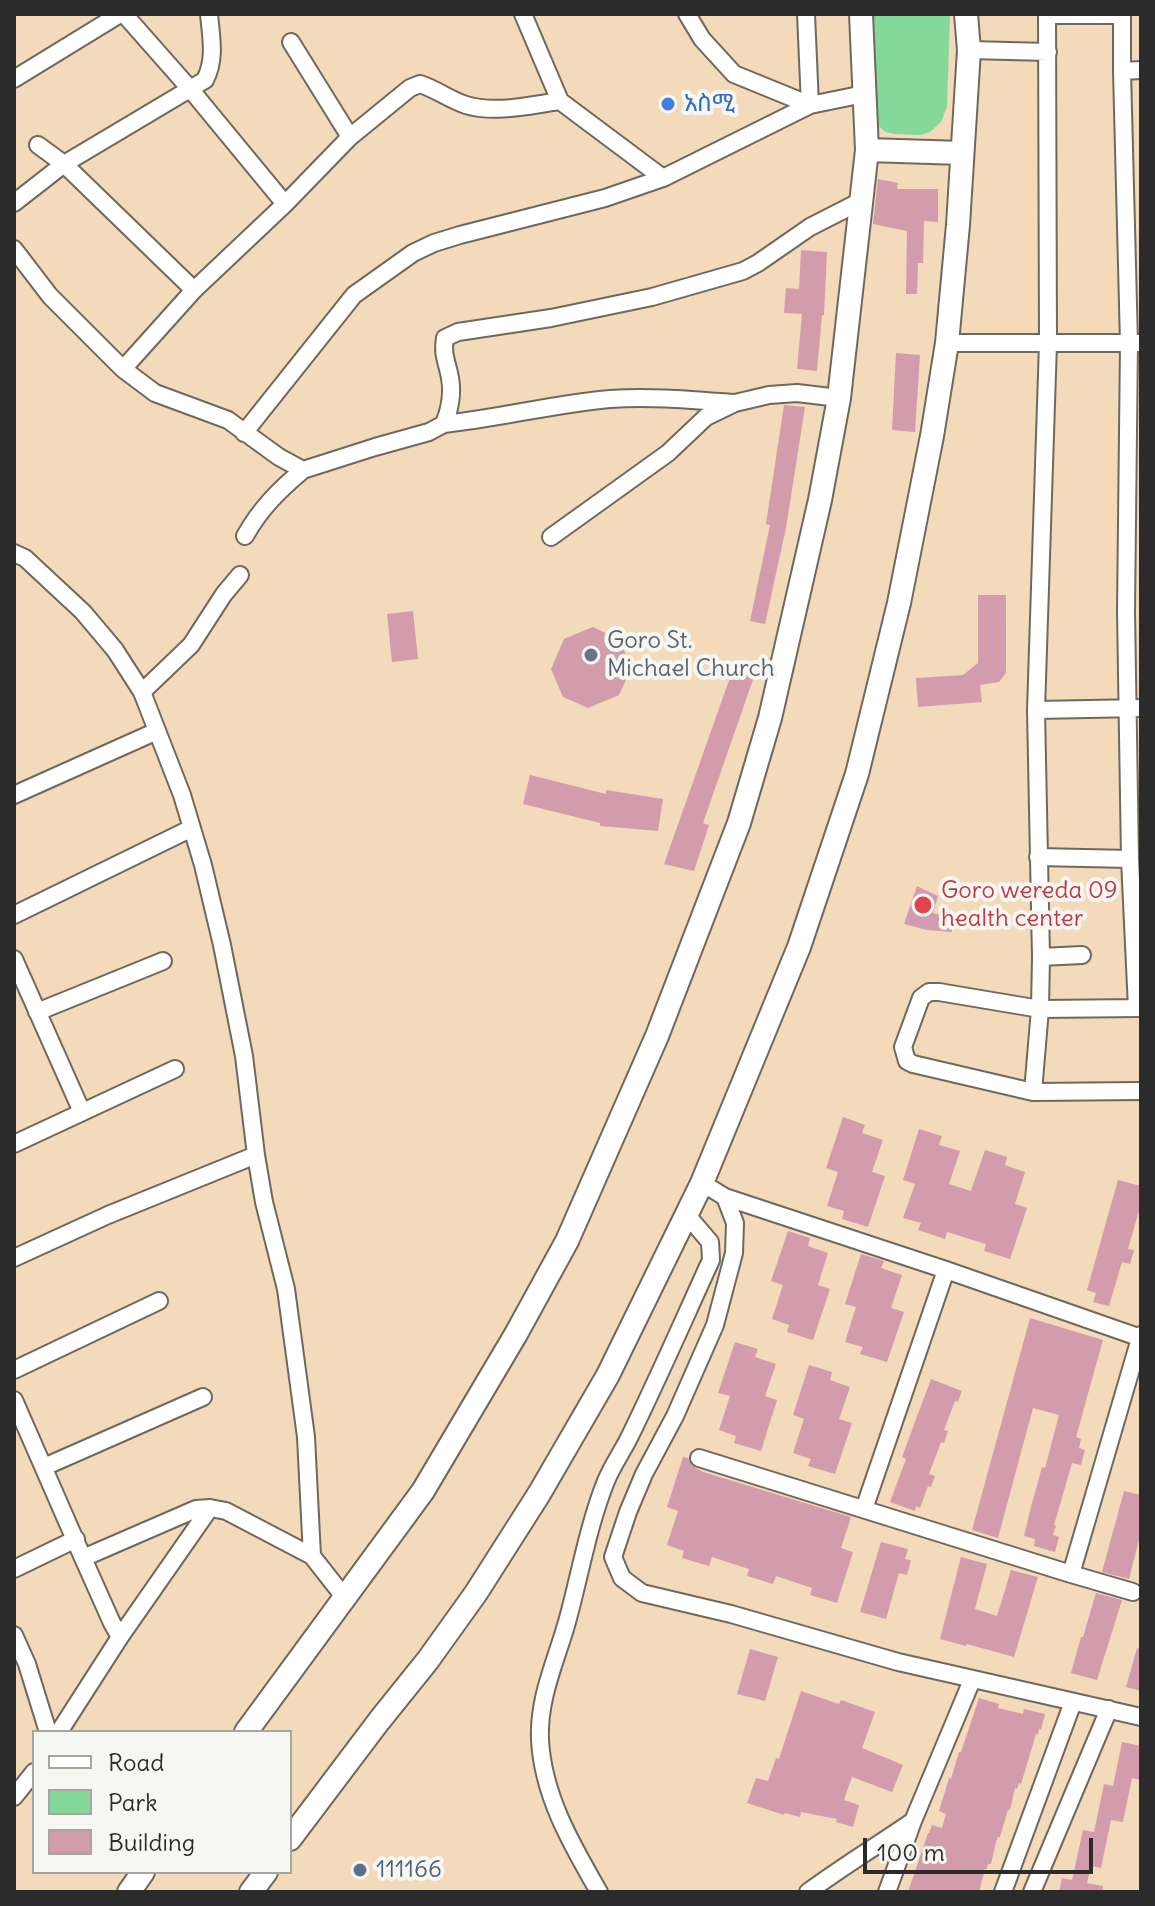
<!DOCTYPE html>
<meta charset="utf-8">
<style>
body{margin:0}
#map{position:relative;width:1155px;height:1906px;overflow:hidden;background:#f2daba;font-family:Delius,sans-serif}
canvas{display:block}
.frame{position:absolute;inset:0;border:16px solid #2b2b2b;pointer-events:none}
.legend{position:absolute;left:32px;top:1730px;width:260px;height:144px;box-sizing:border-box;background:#f6f6f2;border:2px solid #a5a5a2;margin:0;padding:10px 14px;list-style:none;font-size:24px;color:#2b2b2b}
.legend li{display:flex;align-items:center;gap:16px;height:40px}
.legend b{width:40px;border:2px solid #a5a5a2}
.scale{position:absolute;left:863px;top:1838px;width:230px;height:36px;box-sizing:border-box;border:4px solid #2b2b2b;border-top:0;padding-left:10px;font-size:24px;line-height:28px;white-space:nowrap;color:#2b2b2b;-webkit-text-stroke:6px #f6f6f2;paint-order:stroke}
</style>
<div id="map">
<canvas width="1155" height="1906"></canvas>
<div class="frame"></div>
<ul class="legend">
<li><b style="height:10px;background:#fff"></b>Road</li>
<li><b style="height:22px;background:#86d899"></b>Park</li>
<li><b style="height:22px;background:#d39cad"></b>Building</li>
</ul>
<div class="scale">100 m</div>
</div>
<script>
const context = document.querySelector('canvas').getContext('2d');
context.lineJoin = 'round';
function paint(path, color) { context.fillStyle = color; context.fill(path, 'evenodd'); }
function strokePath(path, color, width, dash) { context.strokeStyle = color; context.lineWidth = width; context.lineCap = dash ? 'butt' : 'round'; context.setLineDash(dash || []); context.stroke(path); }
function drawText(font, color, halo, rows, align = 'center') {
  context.font = font + ' Delius,"Noto Sans Ethiopic",sans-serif'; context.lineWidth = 8; context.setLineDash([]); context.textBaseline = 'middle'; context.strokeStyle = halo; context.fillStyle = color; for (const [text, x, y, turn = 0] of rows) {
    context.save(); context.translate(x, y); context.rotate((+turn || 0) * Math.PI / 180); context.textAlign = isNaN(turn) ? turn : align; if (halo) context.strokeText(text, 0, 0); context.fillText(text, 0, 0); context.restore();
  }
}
paint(new Path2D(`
 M869,14H950L947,107L941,122L930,132L921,135L895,134L886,132L871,121Z`), '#86d899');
paint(new Path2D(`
 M878,179L898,183L897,189H938V222L924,221L923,263H918L917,294H906L907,231L873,224Z
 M801,250L827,252L824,315H822L817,371L797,369L802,314L784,313L786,288L799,289Z
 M896,353L920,355L915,432L892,430Z
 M784,405L805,407L786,528L765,624L750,621L770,525L766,524Z
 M978,595H1006V673L999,682L980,685L982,702L918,707L916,678L963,675L978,663Z
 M413,611L418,659L392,662L387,614Z
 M593,627L620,640L631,669L619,695L588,708L563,697L551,669L564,639Z
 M733,669L756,671L703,823L709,825L694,871L664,864Z
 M530,775L606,794V790L663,799L658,831L600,826V823L523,804Z
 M917,886L938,896L933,913L950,918L952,932L927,930L904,924Z
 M843,1117L865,1125L862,1133L883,1140L872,1172L885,1176L868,1227L842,1219L844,1211L827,1206L838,1172L826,1168Z
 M919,1129L942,1136L939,1145L960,1151L949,1184L971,1191L985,1150L1007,1157L1005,1165L1025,1172L1015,1204L1027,1208L1010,1259L984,1251L986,1244L947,1232L945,1239L918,1230L921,1223L903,1218L915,1184L903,1180Z
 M1118,1180L1141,1186V1204L1128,1249L1134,1250L1130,1264L1122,1262L1109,1306L1093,1302L1096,1293L1087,1290Z
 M788,1231L810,1238L808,1246L828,1253L818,1285L830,1289L813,1340L787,1332L789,1325L772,1319L783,1285L771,1281Z
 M861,1254L884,1261L881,1268L902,1275L891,1308L904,1312L887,1362L860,1354L863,1347L845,1342L856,1307L845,1304Z
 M1030,1318L1103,1340L1076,1437L1081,1439L1079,1448L1085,1450L1081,1465L1072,1463L1054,1525L1056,1526L1053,1535L1059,1537L1055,1552L1034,1546L1035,1539L1024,1536L1032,1503L1042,1467L1045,1468L1059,1415L1033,1408L998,1538L972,1530Z
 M735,1342L758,1349L755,1357L776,1364L765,1396L777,1400L761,1451L734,1443L736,1436L719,1430L730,1396L718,1393Z
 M809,1365L832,1372L830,1380L850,1387L839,1419L852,1423L835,1474L808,1466L811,1459L793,1453L804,1419L793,1415Z
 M931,1379L962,1391L958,1402L955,1401L944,1430L948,1431L944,1443L941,1442L929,1474L935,1476L931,1487L928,1486L920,1508L916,1506L915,1511L890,1502L906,1459L902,1457Z
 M683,1457L688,1458L692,1466L703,1472L851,1517L841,1548L853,1552L837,1603L810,1595L812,1588L776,1576L773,1584L747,1576L749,1569L712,1557L709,1566L682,1558L684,1551L667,1545L678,1511L667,1507Z
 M1124,1491L1141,1495V1532L1129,1579L1102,1572Z
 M881,1542L908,1549L905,1559L911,1560L907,1575L899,1573L886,1619L860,1612Z
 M961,1557L987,1564L975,1609L997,1616L1011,1570L1038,1577L1014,1657L967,1644L966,1646L940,1639Z
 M1096,1593L1122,1600L1097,1680L1071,1673L1081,1637H1083Z
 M1137,1648L1141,1649V1691L1126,1687Z
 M750,1649L778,1657L765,1701L737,1694Z
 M801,1691L839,1704L841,1700L875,1712L862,1748L903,1765L892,1792L852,1777L844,1800L859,1805L853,1827L836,1822L837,1819L801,1812L800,1817L785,1813L784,1815L747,1803L756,1778L768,1781L776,1758L779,1759Z
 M979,1698L999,1704L998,1708L1023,1714L1024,1709L1045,1714L1041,1730L1039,1729L1038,1735L1036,1734L1021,1784L1019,1783L1017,1789L1015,1788L1010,1810H1008L1000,1837H998L996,1842L991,1864H988L987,1869H985L979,1892H908L928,1833H929L932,1825L942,1828L946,1814L939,1811L949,1778L951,1779L959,1752H961Z
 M1122,1742L1141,1746V1780L1132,1778L1123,1822L1111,1820L1101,1868L1091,1866L1087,1883L1103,1886L1102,1892H1059L1062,1878L1072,1880L1083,1830L1094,1832L1104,1784L1113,1786Z`), '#d39cad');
const minor = new Path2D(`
 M124,14L191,90L285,204
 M523,14L560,101L663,178
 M687,14L702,39L734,74L810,105L806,14
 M1122,14V71L1129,343L1126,611L1130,859L1137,1008
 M1047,15H1122
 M291,42L350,137
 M969,50L1048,52
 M1122,71L1141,70
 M14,79L120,14
 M38,145L64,164L194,290L285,204L350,137L410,88L420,84C436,89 450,100 466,105C495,114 530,105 560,101
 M14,203L64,164L205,80C216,59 211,37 209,14
 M14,249L50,296L123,369L194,290
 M947,343H1141
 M123,369L155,393L228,420L279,457L303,470L375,447L429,432L444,424C450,409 453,394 450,378C447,361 442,355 445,338L458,332L551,318L652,297L743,271L758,263L810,227L861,201
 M444,424C500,418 554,404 610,399C651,396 693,400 733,403
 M244,433L354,295L413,253L434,243L460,235L605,198L663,178L810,105L864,94
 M245,536C260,509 279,490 303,470
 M551,537L668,453L706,417L735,403L769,395L797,393L839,398
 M14,553L25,558L83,612L115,650L142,692L182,795L203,865L222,945L244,1056L256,1155L264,1202L286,1289L306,1437L312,1556
 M142,692L191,645L224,594L240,575
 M1036,710L1141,708
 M14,795L157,731
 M1038,857L1130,859
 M14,915L192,828
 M1041,957L1082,955
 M14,959L82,1112
 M1141,1008L1040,1009L939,992H929L921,998L903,1047L907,1061L913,1064L1033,1092L1141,1091
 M37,1012L163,961
 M1033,1092L1040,1009L1041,957L1036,710L1048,343L1047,14
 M14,1144L175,1069
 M702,1183L725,1197L946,1270L1141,1338
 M725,1197L735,1223L734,1253L715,1325L675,1416L644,1474L628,1512L613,1557L622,1578L642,1593L731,1614L898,1662L1141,1717
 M14,1258L108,1215L256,1155
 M14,1370L159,1301
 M14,1400L83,1558
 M699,1458L1071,1574
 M44,1467L203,1397
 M864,1509L946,1270
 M14,1569L76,1539
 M1133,1592L1071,1574L1141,1335
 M14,1635L27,1664L48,1732
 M120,1637L210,1508
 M59,1732L120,1637L112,1623L83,1558L196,1509L210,1508L226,1511L312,1556L345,1598
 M14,1797L34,1772
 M599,1892C572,1845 543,1796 540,1740C538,1698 556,1661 567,1622C580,1575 588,1526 606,1481C612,1466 622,1452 629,1438C658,1379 684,1319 711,1260L710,1242L686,1214
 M808,1892C842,1867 878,1845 913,1821
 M887,1892L913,1821L972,1680
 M1003,1892L1073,1702
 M1032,1892L1109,1709`);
const highway = new Path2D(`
 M867,150L962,153
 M246,1732L423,1491L516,1334L567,1241L657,1036L739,823L770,718L820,500L839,398L867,150L861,14
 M290,1839L379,1721L428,1660L476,1593L539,1494L608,1375L702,1183L799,947L857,774L899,603L932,436L947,343L958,225L969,50L966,14
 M129,1892L143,1872
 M251,1892L266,1872`);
strokePath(minor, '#71685d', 20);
strokePath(highway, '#71685d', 26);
strokePath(minor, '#fff', 16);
strokePath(highway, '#fff', 22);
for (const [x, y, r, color] of [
 [668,104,8,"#3f7fe0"],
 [591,655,8,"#6b7280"],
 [923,905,10,"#e0444e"],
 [360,1870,8,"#5c6f8a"]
]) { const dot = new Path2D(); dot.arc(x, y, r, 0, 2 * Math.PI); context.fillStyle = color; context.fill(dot); strokePath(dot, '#f6f6f2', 3); }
drawText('24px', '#366cbe', '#f6f6f2', [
 ["አስሚ",684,104]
], 'left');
drawText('24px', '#5b616d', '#f6f6f2', [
 ["Goro St.",607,641],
 ["Michael Church",607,669]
], 'left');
drawText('24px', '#be3a42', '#f6f6f2', [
 ["Goro wereda 09",941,891],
 ["health center",941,919]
], 'left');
drawText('24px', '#4e5e75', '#f6f6f2', [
 ["111166",376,1870]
], 'left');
</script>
